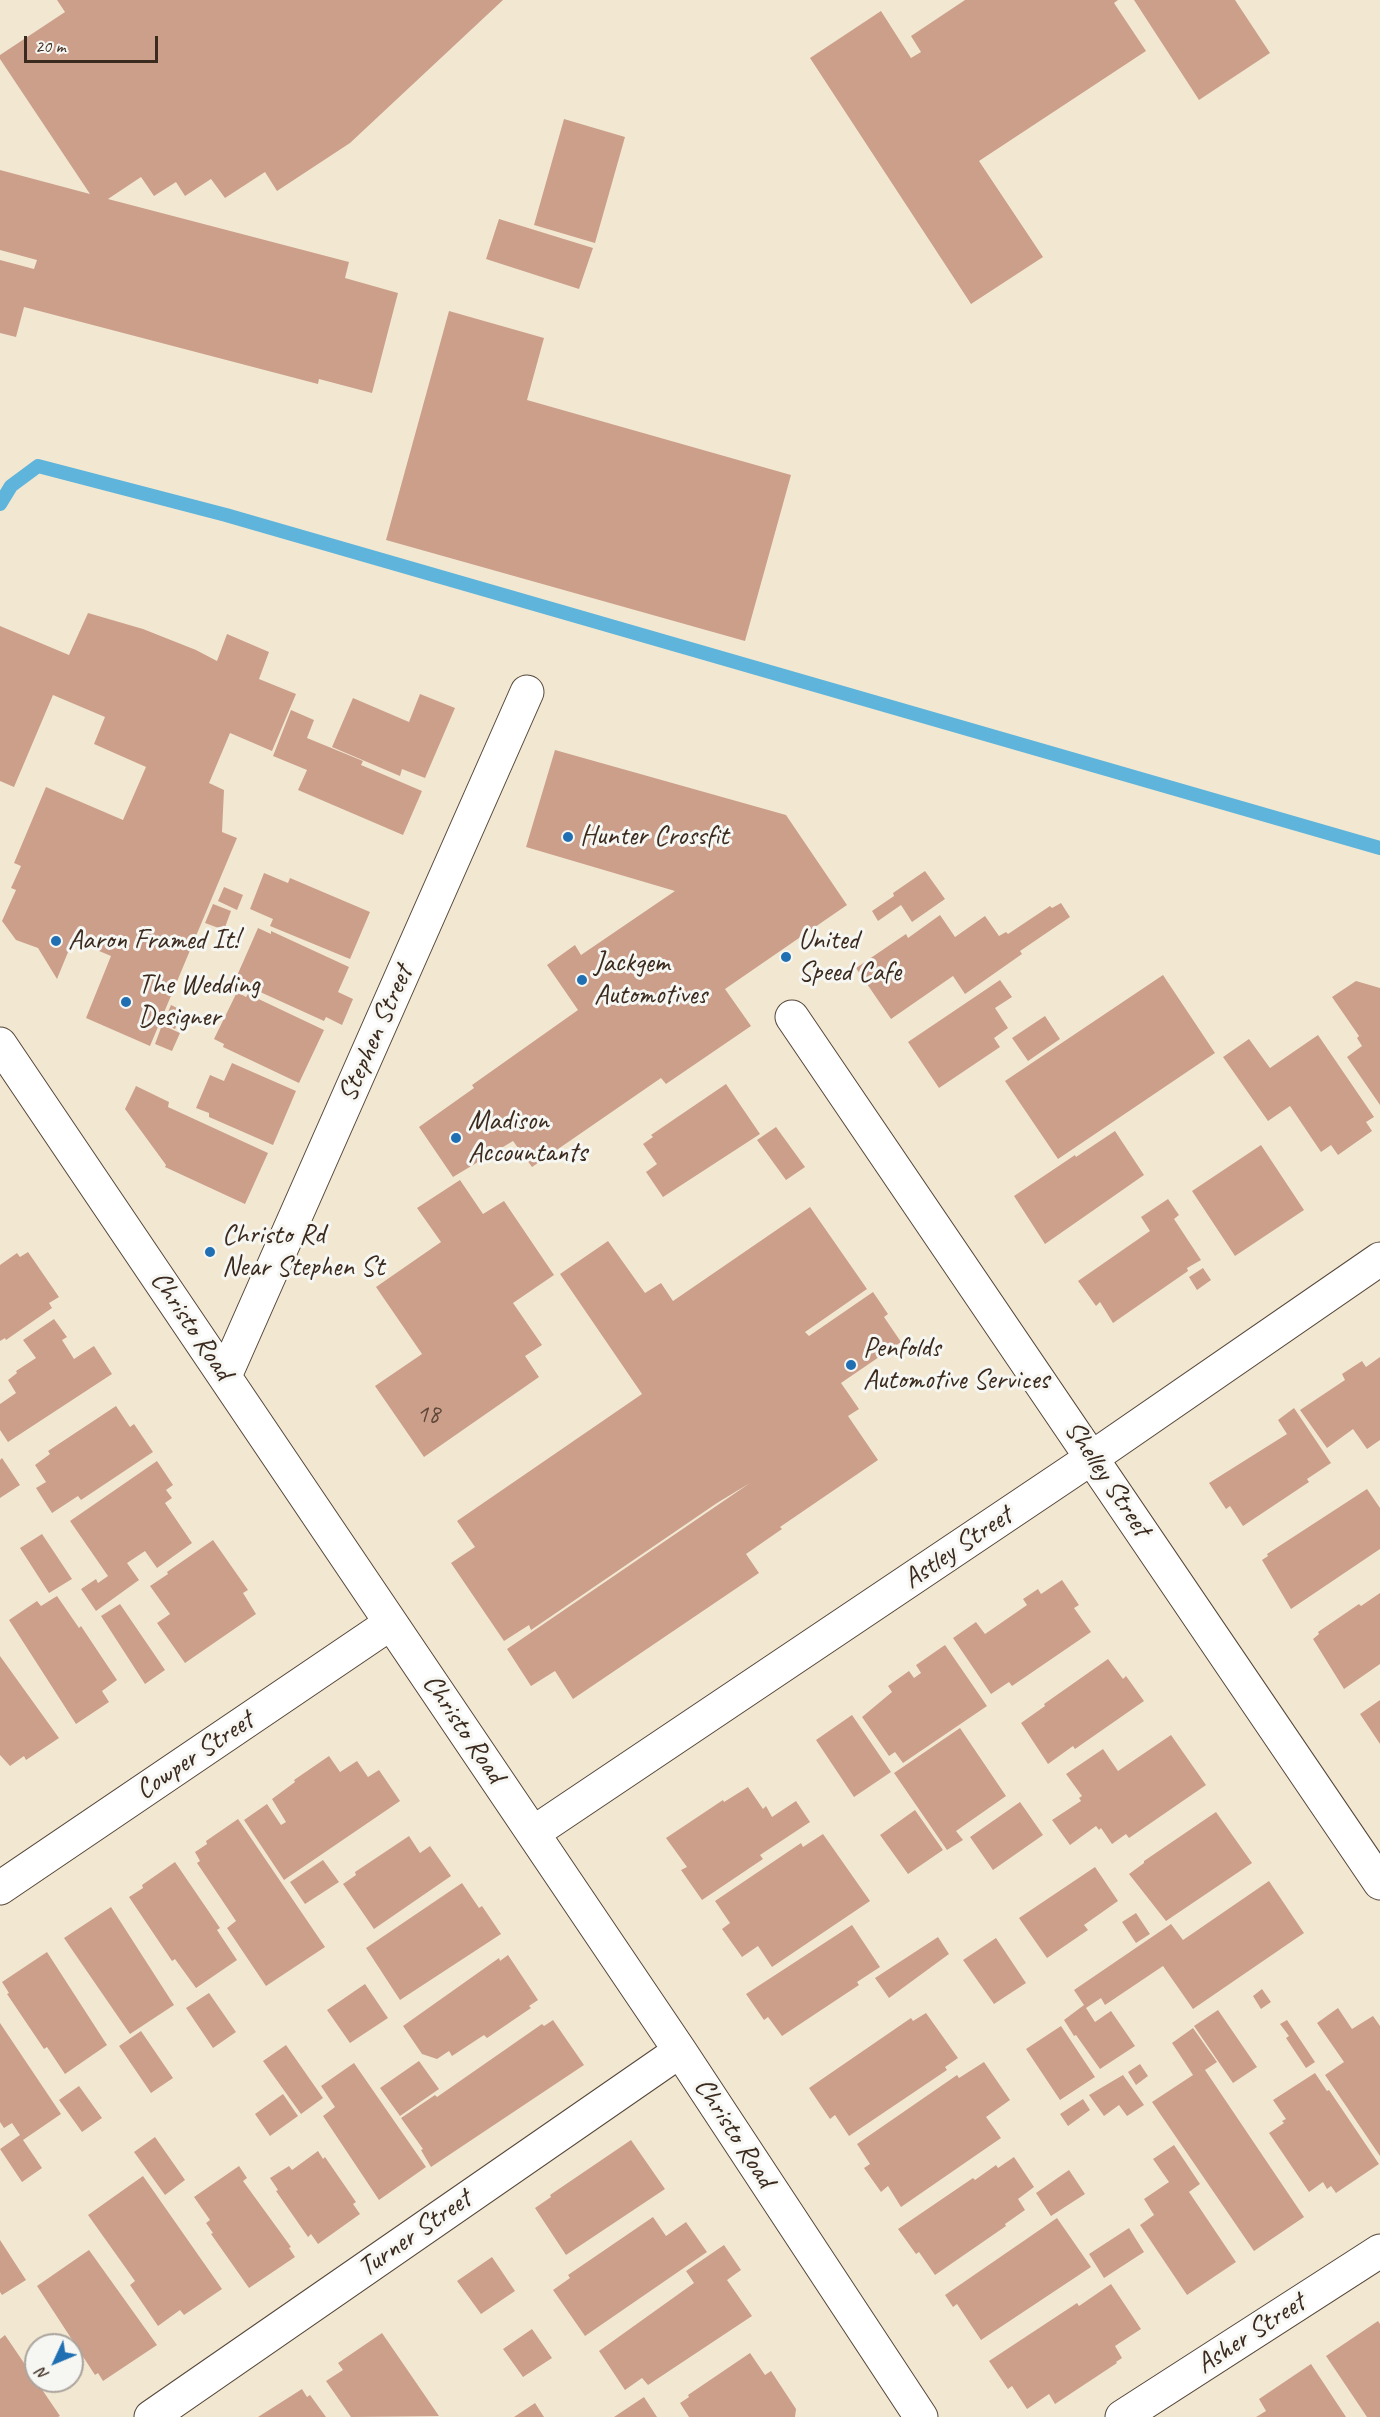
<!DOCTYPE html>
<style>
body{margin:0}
#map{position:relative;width:1380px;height:2417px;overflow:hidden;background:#f2e8d2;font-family:Caveat,sans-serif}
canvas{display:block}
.north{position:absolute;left:24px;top:2333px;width:60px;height:60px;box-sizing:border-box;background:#f6f6f2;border:2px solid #aba49d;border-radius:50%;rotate:226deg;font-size:16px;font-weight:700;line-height:24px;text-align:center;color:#3b2a1e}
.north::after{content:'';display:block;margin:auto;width:21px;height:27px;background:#1f6fb2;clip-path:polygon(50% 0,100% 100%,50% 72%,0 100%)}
.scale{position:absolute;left:24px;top:36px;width:134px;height:27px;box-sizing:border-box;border:3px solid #3b2a1e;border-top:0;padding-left:8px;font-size:18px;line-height:21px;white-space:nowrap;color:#3b2a1e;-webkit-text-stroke:4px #f6f6f2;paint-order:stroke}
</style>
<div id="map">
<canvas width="1380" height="2417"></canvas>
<div class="north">N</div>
<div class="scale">20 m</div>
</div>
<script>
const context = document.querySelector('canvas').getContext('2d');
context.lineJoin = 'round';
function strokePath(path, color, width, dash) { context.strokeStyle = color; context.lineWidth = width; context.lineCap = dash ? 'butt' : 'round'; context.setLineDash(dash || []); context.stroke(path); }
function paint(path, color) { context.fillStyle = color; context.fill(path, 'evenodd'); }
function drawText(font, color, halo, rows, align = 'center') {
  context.font = font + ' Caveat,sans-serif'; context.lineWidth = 6; context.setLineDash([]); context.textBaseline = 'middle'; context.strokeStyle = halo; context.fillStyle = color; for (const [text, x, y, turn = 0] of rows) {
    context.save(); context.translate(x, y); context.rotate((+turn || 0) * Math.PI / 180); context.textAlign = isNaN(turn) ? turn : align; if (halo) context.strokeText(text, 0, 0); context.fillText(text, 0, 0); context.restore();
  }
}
strokePath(new Path2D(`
 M0,504L11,486L38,466L226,515L1380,848`), '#5fb4db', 14);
paint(new Path2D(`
 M57,0H503L350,143L277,191L265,172L225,198L211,179L185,196L176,182L154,196L141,177L108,199L349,262L345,278L398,293L372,393L319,379L318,384L24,307L16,337L0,333V260L34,269L37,260L0,250V170L90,194L0,59V55L65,12Z
 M965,0H1118L1114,3L1146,51L979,161L1043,257L971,304L810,58L881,11L911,58L921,52L911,36Z
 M1134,0H1235L1270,53L1199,100Z
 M564,119L625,137L595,243L534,225Z
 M499,219L593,248L579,289L486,259Z
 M449,311L544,338L527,400L791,475L745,641L386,540Z
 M88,613L143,629L196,650L217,661L227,634L269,652L259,679L296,694L272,751L230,733L209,783L224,790L222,832L237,838L150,1046L86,1018L111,956L73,940L57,979L38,948L16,940L2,921L16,890L11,888L21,866L14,863L46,787L123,820L146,767L94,744L105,717L53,695L14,787L0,781V626L69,655Z
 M420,694L455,708L425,778L402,769L400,776L332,747L353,698L409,722Z
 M291,710L314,720L307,738L363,761L361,765L422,791L403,835L298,790L307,770L273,756Z
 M555,750L786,815L847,905L725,989L751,1026L666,1084L661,1078L532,1167L513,1141L453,1177L419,1127L474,1088L472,1085L578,1010L547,965L575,945L581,955L675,891L526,847Z
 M925,871L945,899L912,922L901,905L878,921L872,911L894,896L893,893Z
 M264,873L288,883L290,878L370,912L350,959L270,926L273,919L250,909Z
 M224,887L243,895L237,910L218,901Z
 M1061,903L1070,917L1020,951L1022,954L965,994L953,976L891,1019L856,968L906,934L908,938L940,915L955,937L985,916L999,936L1006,932L1008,934L1050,906L1052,908Z
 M213,904L231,911L224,930L205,923Z
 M258,928L271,934V931L349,967L338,992L353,999L342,1025L326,1017L324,1021L247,986L248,983L236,978Z
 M1163,975L1215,1053L1058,1159L1005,1081Z
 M1000,980L1012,997L995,1008L1008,1028L994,1038L1000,1047L939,1088L908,1042Z
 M1356,981L1380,988V1105L1347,1057L1362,1046L1357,1038L1359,1036L1332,997Z
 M237,992L246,997L248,994L324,1030L299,1083L223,1047L224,1044L214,1039Z
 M171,1005L183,1011L175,1029L163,1024Z
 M1045,1016L1060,1039L1028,1061L1012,1038Z
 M162,1025L180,1033L172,1051L155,1044Z
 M1318,1035L1374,1117L1366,1122L1372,1131L1338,1155L1331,1145L1321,1152L1290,1106L1268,1121L1223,1057L1249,1039L1270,1068Z
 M232,1063L296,1091L273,1145L209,1117V1113L196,1108L210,1075L224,1081Z
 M726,1084L760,1134L663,1197L646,1172L657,1164L643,1144L653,1137L651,1135Z
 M136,1086L169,1102L168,1107L268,1153L245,1204L165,1167L166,1165L125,1109Z
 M776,1127L805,1167L786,1180L757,1140Z
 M1115,1131L1144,1175L1045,1244L1014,1196L1075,1155L1076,1157Z
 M1261,1145L1304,1210L1235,1256L1192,1191Z
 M460,1180L483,1214L504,1201L554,1275L513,1303L542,1345L525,1356L539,1377L424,1457L375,1386L422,1354L376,1287L441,1242L417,1208Z
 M1168,1199L1179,1215L1174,1219L1201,1260L1187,1268L1188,1271L1113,1323L1100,1302L1096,1306L1078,1281L1150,1231L1141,1217Z
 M810,1207L867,1289L805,1332L809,1336L873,1292L888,1314L884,1317L901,1342L841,1383L859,1409L848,1416L878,1460L780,1527L782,1529L746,1554L759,1573L573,1699L555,1671L531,1686L507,1649L750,1483L717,1503L531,1630L529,1625L504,1641L451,1563L475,1547L457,1521L642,1394L560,1274L608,1241L645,1293L661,1283L673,1301Z
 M28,1252L59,1297L49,1303L52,1308L6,1340L5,1338L0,1341V1265L17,1253L20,1257Z
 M1203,1268L1211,1280L1197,1290L1189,1277Z
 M54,1319L67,1337L62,1340L74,1359L94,1346L112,1374L8,1442L0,1430V1404L16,1393L8,1380L17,1373L16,1371L36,1358L23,1340Z
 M1380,1357V1440L1367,1449L1353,1429L1327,1448L1300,1410L1345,1380L1342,1374L1362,1361L1366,1367Z
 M116,1406L130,1427L134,1424L153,1452L81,1500L78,1496L52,1513L36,1488L46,1482L35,1465L50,1454L48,1451Z
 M1294,1408L1331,1463L1307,1479L1309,1482L1243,1526L1230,1506L1226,1509L1209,1483L1287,1434L1278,1420Z
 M2,1458L20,1485L0,1498V1460Z
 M157,1461L173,1485L166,1490L172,1498L165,1503L192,1543L157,1568L145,1551L127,1563L139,1580L96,1611L81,1589L96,1579L98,1583L108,1576L70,1521Z
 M1367,1489L1380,1508V1549L1291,1609L1262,1560L1268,1556L1267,1554Z
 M42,1534L72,1579L49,1593L20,1548Z
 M213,1540L248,1590L243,1593L256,1614L185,1663L157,1623L170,1614L150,1586L168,1574L167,1572Z
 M1062,1580L1079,1605L1074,1608L1091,1632L1012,1686L1009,1682L991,1694L953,1638L976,1622L985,1634L1027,1605L1023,1599L1038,1589L1041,1594Z
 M1380,1593V1664L1344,1689L1313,1639L1319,1634L1318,1632L1359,1604L1361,1606Z
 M57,1596L79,1628L81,1626L117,1680L102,1691L109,1702L76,1724L9,1620L37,1601L41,1606Z
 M120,1604L165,1670L145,1684L101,1616Z
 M945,1645L987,1706L903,1763L895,1752L889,1756L862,1717L892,1692L888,1686L909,1671L914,1678L921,1673L916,1665Z
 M0,1656L59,1738L26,1760L24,1756L10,1766L0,1755Z
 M1108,1659L1123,1679L1126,1676L1144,1701L1075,1749L1073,1746L1048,1764L1021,1723L1045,1706L1044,1704Z
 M1380,1700V1744L1360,1714Z
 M852,1715L891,1772L854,1797L816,1740Z
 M960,1728L1006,1796L956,1831L963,1840L947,1850L894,1773Z
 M1171,1735L1206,1785L1129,1838L1126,1834L1112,1844L1101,1828L1099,1830L1096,1826L1070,1845L1052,1820L1081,1801L1079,1798L1082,1796L1066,1774L1103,1749L1118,1771Z
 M329,1756L340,1772L357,1761L368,1777L379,1770L400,1801L284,1880L244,1820L267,1804L281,1825L286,1822L272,1799L295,1782L294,1780Z
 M748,1787L763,1809L766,1806L772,1817L796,1801L810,1822L760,1855L763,1859L702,1900L681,1870L687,1867L666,1838L723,1800L724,1802Z
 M1020,1802L1043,1835L993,1870L970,1837Z
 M915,1810L943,1850L908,1874L880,1835Z
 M1216,1812L1252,1863L1166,1921L1129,1874L1144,1863V1861Z
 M238,1819L325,1947L266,1986L227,1928L236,1921L197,1863L200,1861L195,1852L207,1844L206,1841Z
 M823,1834L870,1901L772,1967L758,1946L742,1957L722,1929L730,1923L715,1901L801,1843L803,1847Z
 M409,1836L420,1853L430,1846L451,1876L374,1929L343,1884L356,1875L355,1872Z
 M323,1860L339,1882L305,1904L290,1882Z
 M175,1862L220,1928L217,1930L237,1960L196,1988L175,1959L172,1961L129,1897L143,1888L142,1885Z
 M1095,1867L1118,1901L1084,1925L1088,1930L1047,1958L1019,1918Z
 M1269,1881L1304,1933L1193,2009L1163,1966L1105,2005L1101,1998L1086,2008L1095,2022L1111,2011L1135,2046L1100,2069L1076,2035L1074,2036L1064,2020L1084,2005L1074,1990L1171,1924L1183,1940Z
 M462,1883L479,1908L482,1906L501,1934L400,2000L366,1948Z
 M111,1907L174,2005L130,2034L64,1938Z
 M1136,1913L1150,1934L1136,1943L1122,1922Z
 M852,1925L880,1967L857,1982L859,1985L782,2036L768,2017L764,2020L746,1994Z
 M938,1937L949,1954L889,1998L875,1978Z
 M996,1938L1026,1983L994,2004L963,1960Z
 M47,1952L107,2045L65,2074L47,2047L44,2049L7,1994L9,1993L2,1982Z
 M508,1955L538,2000L529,2006L531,2008L487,2038L484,2035L452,2056L449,2051L437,2059L422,2054L403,2026L499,1958L500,1961Z
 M365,1984L388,2018L350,2043L327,2010Z
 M1262,1989L1271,2002L1261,2009L1253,1996Z
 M209,1993L236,2032L213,2048L186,2008Z
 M1338,2008L1352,2029L1373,2016L1380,2026V2156L1325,2075L1344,2062L1317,2023Z
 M1218,2010L1257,2067L1233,2083L1194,2026Z
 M926,2013L958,2058L945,2067L947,2070L849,2136L835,2115L830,2119L809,2088L911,2018L913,2021Z
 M553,2020L584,2065L431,2167L421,2150L423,2149L401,2118L435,2095L437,2097L542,2024L544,2026Z
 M1287,2020L1315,2062L1306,2068L1286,2038L1289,2036L1280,2024Z
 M0,2023L61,2114L23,2140L42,2168L22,2182L0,2149L20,2135L12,2123L4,2128L0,2122Z
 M1061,2026L1095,2077L1060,2100L1026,2049Z
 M1193,2028L1217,2062L1205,2070L1304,2217L1254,2251L1152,2102L1193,2075L1172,2043Z
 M141,2031L173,2078L151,2093L119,2046Z
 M286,2045L323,2098L301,2114L263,2061Z
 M419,2061L439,2089L400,2116L380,2088Z
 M984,2062L1010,2100L986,2117L1001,2138L901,2207L888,2186L881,2192L864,2168L870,2164L857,2144L957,2075L959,2078Z
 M354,2063L426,2167L379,2200L323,2116L335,2107L321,2086Z
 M1140,2064L1148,2076L1136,2085L1128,2072Z
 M1315,2073L1327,2091L1329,2090L1379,2164L1336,2193L1331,2186L1327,2189L1323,2182L1309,2192L1269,2133L1284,2123L1282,2121L1286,2119L1273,2100Z
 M1123,2075L1144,2105L1127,2116L1119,2105L1104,2116L1089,2095Z
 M79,2086L102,2118L82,2132L59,2100Z
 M283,2094L298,2116L270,2136L255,2114Z
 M1083,2099L1090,2110L1068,2126L1060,2114Z
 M155,2137L185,2180L165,2195L134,2152Z
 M631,2140L665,2189L566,2255L535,2208L551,2197L550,2195Z
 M1174,2145L1200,2184L1189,2192L1236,2262L1187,2295L1140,2225L1154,2215L1144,2199L1169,2182L1153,2159Z
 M318,2151L323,2159L325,2157L356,2202L353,2204L360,2214L318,2244L311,2234L308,2237L276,2191L278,2190L270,2178L289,2166L292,2170Z
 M1014,2157L1034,2187L1018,2199L1025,2210L1005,2224L1006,2226L935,2275L919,2252L916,2254L898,2229L973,2178L975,2180L996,2165L998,2168Z
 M239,2166L247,2178L243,2181L291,2247L289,2248L295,2257L249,2288L211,2234L213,2233L206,2223L210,2220L194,2197Z
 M1069,2170L1085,2194L1051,2216L1036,2193Z
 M143,2176L222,2289L184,2315L180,2310L158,2326L130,2285L135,2281L88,2215Z
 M653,2217L666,2236L686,2222L707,2252L585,2336L553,2290L570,2278L568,2275Z
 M1057,2218L1091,2267L981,2340L957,2304L953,2307L945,2295Z
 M1129,2228L1144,2252L1104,2278L1089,2254Z
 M0,2240L26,2280L2,2295L0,2292Z
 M724,2245L741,2270L727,2280L752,2316L648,2385L642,2378L625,2390L599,2351L694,2283L686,2271Z
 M89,2250L157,2345L103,2381L98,2373L95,2375L37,2286Z
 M492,2257L515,2291L481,2314L457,2281Z
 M1111,2284L1141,2329L1115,2346L1122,2358L1116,2362L1117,2363L1055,2404L1049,2394L1027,2409L1012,2386L1008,2389L989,2361L1077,2303L1079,2306Z
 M1378,2321L1380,2324V2417H1367L1326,2356Z
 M532,2329L552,2358L523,2377L503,2349Z
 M382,2333L439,2416L351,2417L326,2381L343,2370L338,2363Z
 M5,2335L60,2416L58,2417H0V2339Z
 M750,2353L765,2375L771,2371L796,2409L795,2417H689L680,2403L689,2397L688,2395Z
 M1311,2364L1346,2417H1256L1266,2411L1259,2399Z
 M302,2389L307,2397L310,2395L326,2417H258Z
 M644,2397L657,2417H614Z
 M535,2403L544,2417H514Z`), '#cc9f8b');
const minor = new Path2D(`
 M792,1017L1380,1883
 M0,1044L680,2051L921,2417
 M225,1376L527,692
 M533,1833L1093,1457L1380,1259
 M0,1888L391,1623
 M151,2417L680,2051
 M1122,2417L1380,2251`);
strokePath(minor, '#564639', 35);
strokePath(minor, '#fff', 33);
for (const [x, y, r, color] of [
 [568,837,6,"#1f6fb2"],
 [56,941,6,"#1f6fb2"],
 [786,957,6,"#1f6fb2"],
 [582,980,6,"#1f6fb2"],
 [126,1002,6,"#1f6fb2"],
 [456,1138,6,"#1f6fb2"],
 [210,1252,6,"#1f6fb2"],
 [851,1365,6,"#1f6fb2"]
]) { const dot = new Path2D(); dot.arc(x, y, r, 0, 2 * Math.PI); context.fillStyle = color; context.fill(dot); strokePath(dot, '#f6f6f2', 2); }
drawText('26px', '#5f4739', null, [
 ["18",428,1415]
]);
drawText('28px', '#3b2a1e', '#f6f6f2', [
 ["Hunter Crossfit",580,837],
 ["Aaron Framed It!",68,941],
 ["United",798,941],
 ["Speed Cafe",798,973],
 ["Jackgem",594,964],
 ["Automotives",594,996],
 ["The Wedding",138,986],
 ["Designer",138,1018],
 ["Madison",468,1122],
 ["Accountants",468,1154],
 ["Christo Rd",222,1236],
 ["Near Stephen St",222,1268],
 ["Penfolds",863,1349],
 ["Automotive Services",863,1381]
], 'left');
drawText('28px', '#3b2a1e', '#f6f6f2', [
 ["Stephen Street",376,1034,-66],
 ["Christo Road",191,1326,56],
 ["Shelley Street",1107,1479,56],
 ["Astley Street",958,1548,-34],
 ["Christo Road",463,1729,56],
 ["Cowper Street",195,1756,-34],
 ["Christo Road",734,2133,57],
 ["Turner Street",415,2234,-35],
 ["Asher Street",1251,2334,-33]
]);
</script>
